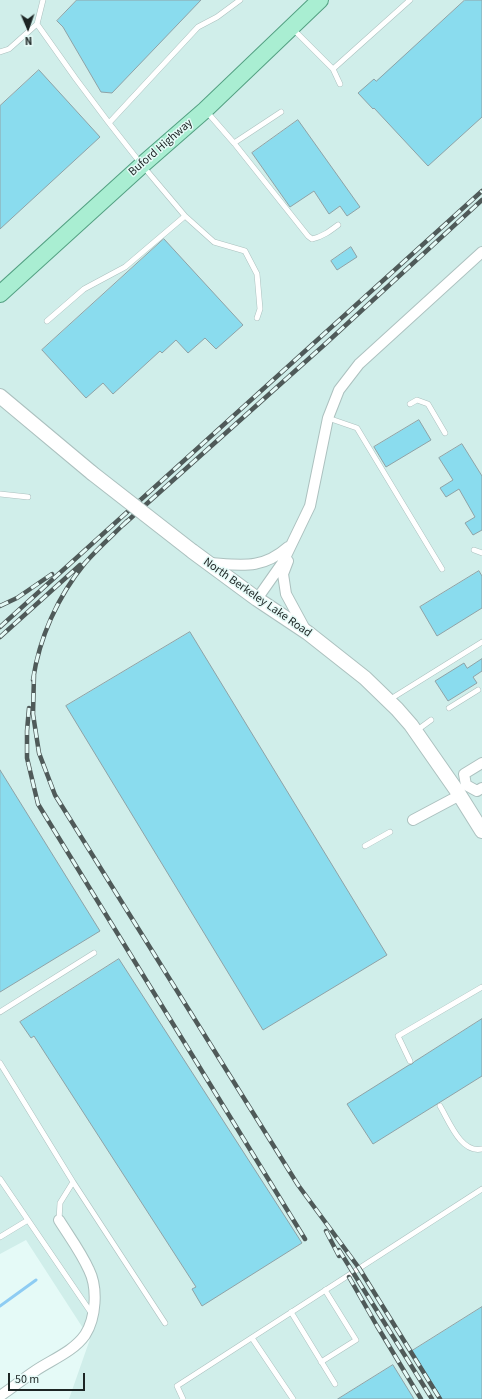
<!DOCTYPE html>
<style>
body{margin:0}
#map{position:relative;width:482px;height:1399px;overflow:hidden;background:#e5faf7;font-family:"Source Sans 3",sans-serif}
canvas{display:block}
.north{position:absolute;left:8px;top:8px;width:40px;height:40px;-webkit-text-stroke:3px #e5faf7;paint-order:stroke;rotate:178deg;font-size:11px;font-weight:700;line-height:16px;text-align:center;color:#1d2524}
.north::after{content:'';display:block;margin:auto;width:14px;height:18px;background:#1d2524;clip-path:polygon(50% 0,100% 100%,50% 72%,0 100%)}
.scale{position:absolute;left:8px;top:1373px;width:77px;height:18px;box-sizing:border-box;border:2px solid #1d2524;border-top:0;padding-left:5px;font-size:12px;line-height:14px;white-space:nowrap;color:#1d2524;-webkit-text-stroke:3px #e5faf7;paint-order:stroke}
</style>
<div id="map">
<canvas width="482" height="1399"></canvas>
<div class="north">N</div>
<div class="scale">50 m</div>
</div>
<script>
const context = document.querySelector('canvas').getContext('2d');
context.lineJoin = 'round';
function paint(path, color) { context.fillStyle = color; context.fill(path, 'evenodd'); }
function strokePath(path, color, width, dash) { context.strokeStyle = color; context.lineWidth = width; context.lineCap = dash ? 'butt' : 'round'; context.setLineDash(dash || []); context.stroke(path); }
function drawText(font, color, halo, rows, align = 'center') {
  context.font = font + ' "Source Sans 3",sans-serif'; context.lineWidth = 3; context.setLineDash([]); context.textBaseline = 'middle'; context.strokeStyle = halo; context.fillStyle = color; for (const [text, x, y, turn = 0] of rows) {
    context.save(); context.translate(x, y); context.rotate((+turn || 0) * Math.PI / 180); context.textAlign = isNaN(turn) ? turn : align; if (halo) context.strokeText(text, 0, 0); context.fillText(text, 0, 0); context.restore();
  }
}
paint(new Path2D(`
 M0,0H482V1399H69L90,1339L26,1240L0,1254Z`), '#d0eeea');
strokePath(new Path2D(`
 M0,1306L36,1280`), '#8eccf3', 3);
const building = new Path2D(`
 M77,0H201L112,93L101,92L63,27L57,21Z
 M465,0H482V117L428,166L374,108L373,109L358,93L374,79L376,81Z
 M39,70L100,137L0,229V106Z
 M298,120L360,207L347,216L340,206L329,214L314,191L290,207L252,153Z
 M164,239L243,325L216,349L205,338L188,353L176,340L162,353L160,351L113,394L103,383L86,398L42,350Z
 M351,247L357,257L337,270L331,261Z
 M419,420L431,440L386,467L374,447Z
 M462,444L482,476V530L473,535L465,523L475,517L459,489L446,497L440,488L453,480L439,458Z
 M479,571L482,576V608L437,636L420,607Z
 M190,632L387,955L263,1030L66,706Z
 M482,659V671L473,677L477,683L448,701L435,681L464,663L467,668Z
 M0,770L100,931L0,992Z
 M119,959L302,1243L202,1306L192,1289L196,1287L34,1036L31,1038L20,1022Z
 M482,1019V1076L373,1144L347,1104L409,1065L412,1064L414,1062Z
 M482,1307V1399H442L412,1351Z
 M393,1365L414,1399H338Z`);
paint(building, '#8adcee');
strokePath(building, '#8fa3a7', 1);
const lane = new Path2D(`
 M43,0L37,24L76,79L109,123
 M293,29L333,69L340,84
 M0,52L9,49L37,24
 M333,69L410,0
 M207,112L234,143L308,236L312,239C322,237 330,231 338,225
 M234,143L281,112
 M185,216L214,242L245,251L257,274L260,309L257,318
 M47,321L84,289L125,267L185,216L142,165L109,123L198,27L217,17L240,0
 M410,404L417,400L428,404L445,433
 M328,418L357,428L442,569
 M0,494L28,497
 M474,550L482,553
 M389,700L482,642
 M449,708L478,690
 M416,731L431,720
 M365,846L390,832
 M0,1012L94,953
 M410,1061L398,1036L482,987
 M0,1063L73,1182L60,1203L59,1220
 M440,1106C449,1121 461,1154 482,1149
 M0,1179L92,1314
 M73,1182L165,1323
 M0,1237L28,1220
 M291,1312L335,1384
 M252,1338L293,1399
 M321,1362L356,1340L325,1290
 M183,1399L177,1386L482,1189`);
const street = new Path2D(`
 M288,561L283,574L286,594L306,631
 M209,563C241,565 262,570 288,547
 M257,599L283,562L310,506L328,418L339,390L359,364L482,252
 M466,785L464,774L482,763
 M466,785L477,791L482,788
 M413,820L460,795
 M0,1396C12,1388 23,1379 35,1371C51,1360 73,1352 85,1335C96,1318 98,1288 89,1270C81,1252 69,1236 59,1220`);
const secondary = new Path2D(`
 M0,396L92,473
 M192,551L257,599L308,633L365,678L397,709L411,725L457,791L482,831`);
const primary = new Path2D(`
 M0,294L142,165L205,110L320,0`);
strokePath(lane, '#acc1bf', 6);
strokePath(street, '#acc1bf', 12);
strokePath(secondary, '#acc1bf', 16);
strokePath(primary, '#53a082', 18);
strokePath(lane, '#fff', 5);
strokePath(street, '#fff', 10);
strokePath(secondary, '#fff', 14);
strokePath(primary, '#a9eed2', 16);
const rail = new Path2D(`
 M123,525L323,346L482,200
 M0,606L17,598L52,574
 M0,627L482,191
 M0,637L80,565
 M34,675L33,714L39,753L55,795L298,1185L359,1268L440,1399
 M33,680C39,638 58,596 85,563C98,548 113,535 127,521
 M29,708L27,731V758L38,804L305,1239
 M326,1231L339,1256
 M339,1250L432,1399
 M349,1277L377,1326L421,1399`);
strokePath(rail, '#4f5a59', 4.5);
strokePath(rail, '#e5faf7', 3, [9]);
const secondaryBridge = new Path2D(`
 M92,473L192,551`);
strokePath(secondaryBridge, '#acc1bf', 16, []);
strokePath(secondaryBridge, '#fff', 14);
drawText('12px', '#1d2524', '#e5faf7', [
 ["Buford Highway",161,148,-41],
 ["North Berkeley Lake Road",257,598,35]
]);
</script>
